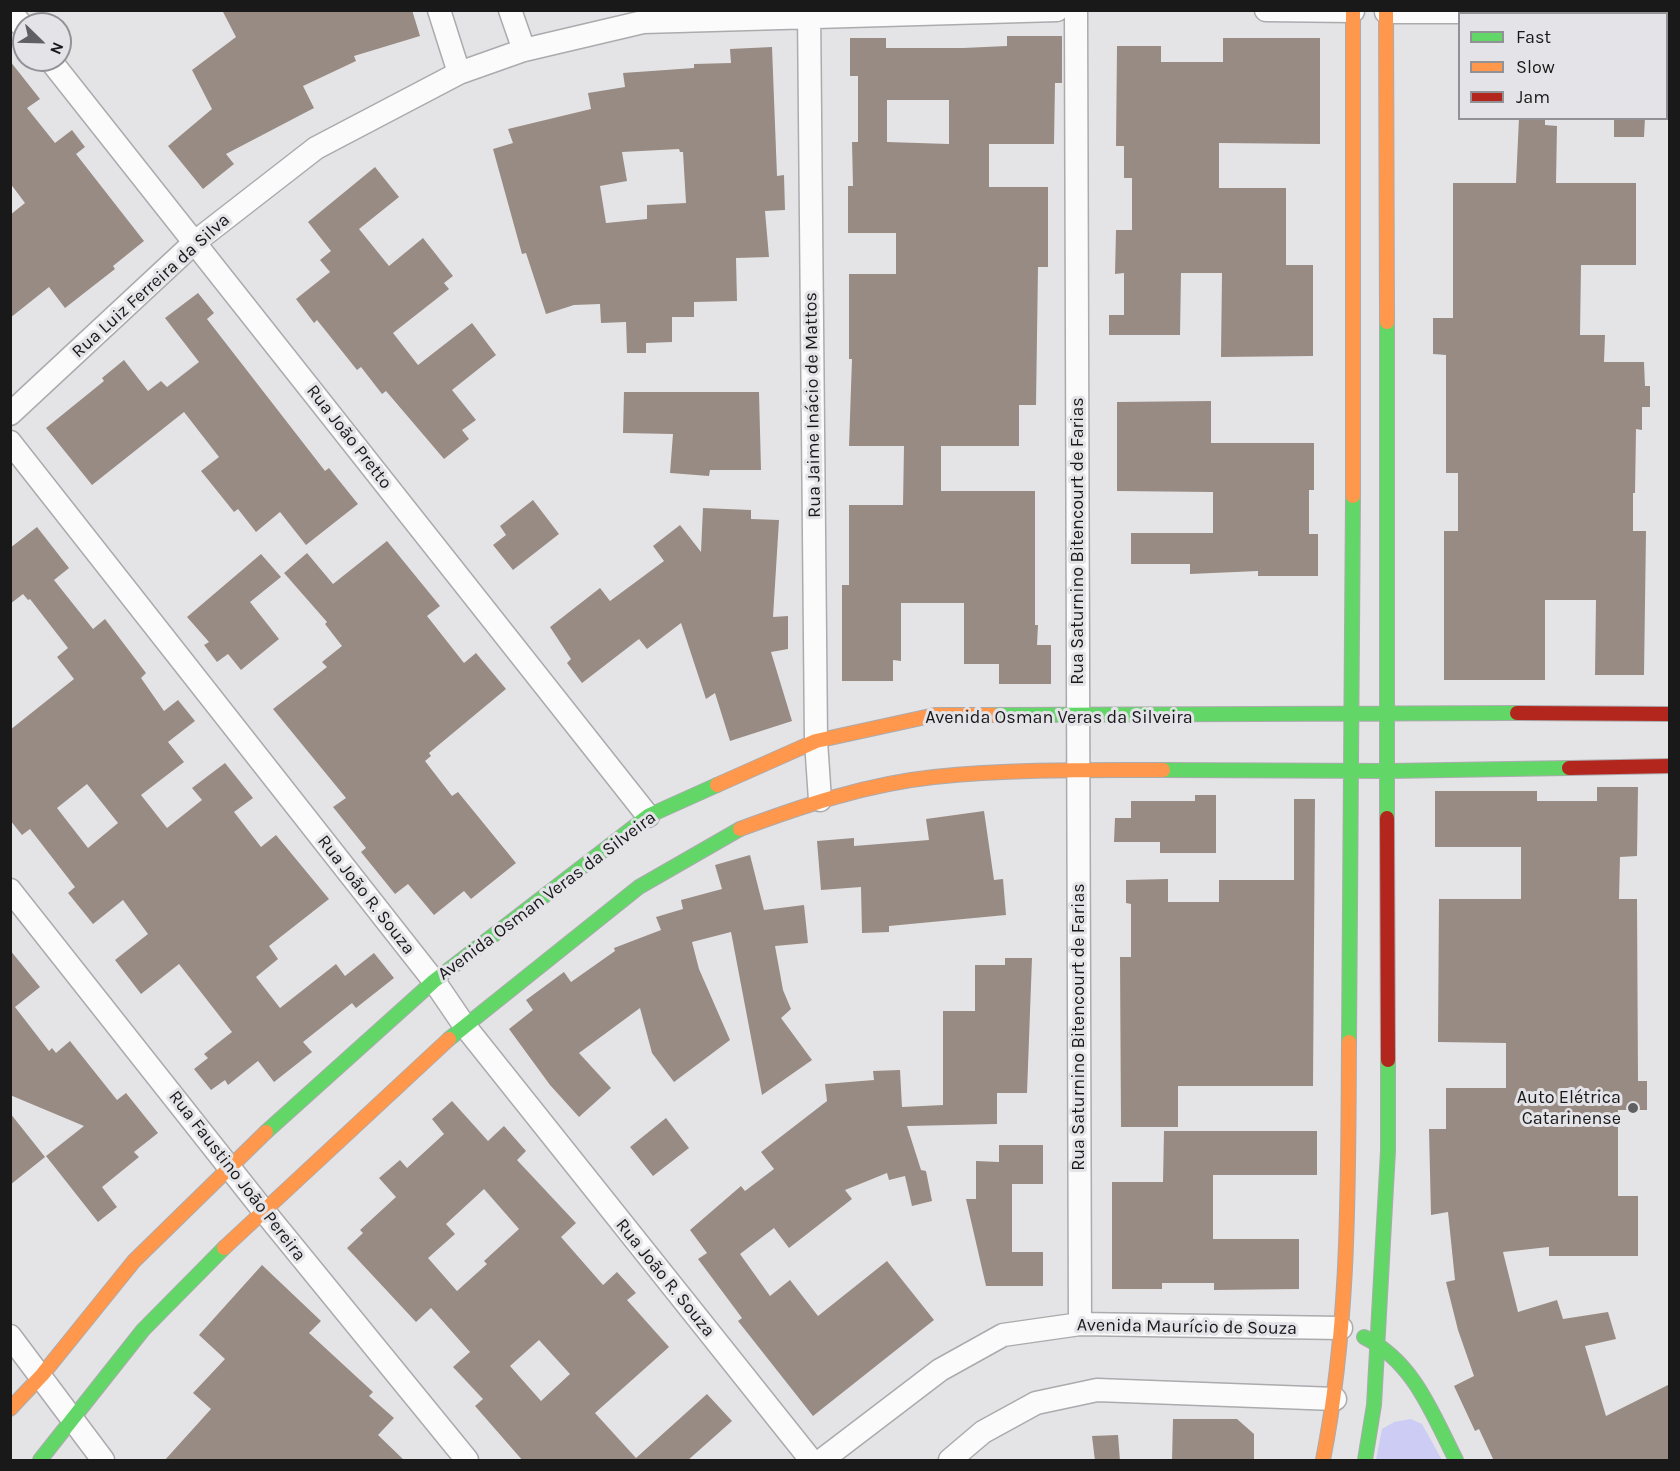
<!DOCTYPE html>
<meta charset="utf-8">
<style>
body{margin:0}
#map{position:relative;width:1680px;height:1471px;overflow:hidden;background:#e4e4e7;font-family:Karla,sans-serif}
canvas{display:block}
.frame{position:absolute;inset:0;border:12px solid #19191a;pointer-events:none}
.legend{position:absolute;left:1458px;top:12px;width:210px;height:108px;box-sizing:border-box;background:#e3e3e8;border:2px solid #929296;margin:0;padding:8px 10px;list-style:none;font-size:18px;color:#19191a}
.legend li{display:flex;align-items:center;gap:12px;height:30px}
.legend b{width:30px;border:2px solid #929296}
.north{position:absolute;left:12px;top:12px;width:60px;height:60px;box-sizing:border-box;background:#e3e3e8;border:2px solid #929296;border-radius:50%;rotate:113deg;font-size:16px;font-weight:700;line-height:24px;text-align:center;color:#19191a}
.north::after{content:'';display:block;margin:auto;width:21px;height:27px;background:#606062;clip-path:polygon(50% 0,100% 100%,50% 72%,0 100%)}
</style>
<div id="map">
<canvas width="1680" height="1471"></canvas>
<div class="frame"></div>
<ul class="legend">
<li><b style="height:8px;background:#63d668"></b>Fast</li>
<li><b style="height:8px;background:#ff974d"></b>Slow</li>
<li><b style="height:8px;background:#b3261e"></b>Jam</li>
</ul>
<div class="north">N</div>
</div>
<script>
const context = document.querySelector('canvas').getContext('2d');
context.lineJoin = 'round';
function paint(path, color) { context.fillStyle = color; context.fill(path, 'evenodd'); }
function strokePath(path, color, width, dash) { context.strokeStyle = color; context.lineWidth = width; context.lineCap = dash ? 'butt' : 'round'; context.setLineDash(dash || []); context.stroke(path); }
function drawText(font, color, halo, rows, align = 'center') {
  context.font = font + ' Karla,sans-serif'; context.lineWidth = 6; context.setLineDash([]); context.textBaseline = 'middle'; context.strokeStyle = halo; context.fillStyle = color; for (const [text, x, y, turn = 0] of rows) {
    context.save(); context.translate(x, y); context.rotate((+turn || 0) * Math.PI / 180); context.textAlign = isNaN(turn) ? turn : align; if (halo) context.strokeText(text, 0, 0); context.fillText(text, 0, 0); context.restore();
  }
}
paint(new Path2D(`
 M1411,1419L1422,1424L1442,1460H1376L1382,1429L1394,1422Z`), '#cdccf4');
paint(new Path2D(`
 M222,10H412L420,36L354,56L356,61L303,86L314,108L226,154L234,164L203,189L168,146L212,109L192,70L236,37Z
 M1007,36H1062V83H1055L1054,144H989V187H1048V267H1038L1036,405H1019V446H941V491H1035V625H1038L1037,645H1051V684H999V664H964V603H901V661L893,660V681H842V585H849V505H903L904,446H849L852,359H849V274H896V233H848V186H853L852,142H858V76H850V38H886V48H963L1007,46ZM887,100H949V144L887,142Z
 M1223,38H1320V144L1219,143V188H1286V265H1313V356L1221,357L1222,273H1181L1180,335H1109V315H1124V273L1115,274L1116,230H1132V178H1124V146H1116L1117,46H1161V62H1223Z
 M772,47L777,176L784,175L785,210L765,211L769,257L736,258L737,301L694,302V317H672V342L646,343V353H627L626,322L601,323L600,304L574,305L546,314L526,253L522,254L493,149L513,143L508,129L591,109L588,93L625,87L623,73L694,68V64L731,63L730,49ZM679,149L680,152H683L686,203L647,205V219L606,223L600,186L627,181L622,152Z
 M10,61L40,99L27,108L55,143L72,130L85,147L76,154L144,241L113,266L115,269L65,308L49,287L10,318V215L25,203L10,183Z
 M1519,118H1545V125L1557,126L1556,183H1636V265H1581L1580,335H1605L1604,362H1644L1645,386H1650V407H1642V430L1636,429L1635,493H1633V531H1646L1644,675H1595L1596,600H1545V680H1444V531H1458V473H1446V355L1433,354V318H1453V183H1516Z
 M1614,118H1645L1644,137H1614Z
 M375,167L399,197L359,229L389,266L423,238L453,276L444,283L449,289L393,333L418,365L472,323L496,355L452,390L476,420L462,430L469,439L444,459L386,391L382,394L361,367L357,370L317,320L314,323L296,299L330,272L320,260L331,251L308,222Z
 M198,293L214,313L207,319L325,471L329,468L358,504L306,545L280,512L256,532L238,509L234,512L201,471L219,457L184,412L92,485L46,428L104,381L102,378L124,360L148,391L161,381L167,387L199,362L165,318Z
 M624,392H759L761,470H710L709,476L670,473L673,434L623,433Z
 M1211,401V443H1314V490H1309V534H1318V576H1258V571L1190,574V564H1131V533H1213V492L1117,491V402Z
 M533,500L559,534L513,570L493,545L506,535L500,526Z
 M703,508L751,510V519L779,520L773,617L788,616V649L771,652L792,721L730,741L715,693L706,699L681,623L647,649L639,639L582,683L567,663L571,659L550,627L600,588L610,601L664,561L653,546L680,525L701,552Z
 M37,527L69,568L54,580L93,629L105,619L146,673L141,678L164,711L178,700L195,721L168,742L184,762L141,795L167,828L202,800L192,788L225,763L253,798L234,812L261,847L276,835L329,899L269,946L278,959L256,977L280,1008L336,964L345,976L374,953L394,978L356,1008L352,1003L303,1042L312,1052L274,1082L258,1061L228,1085L225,1080L211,1090L194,1069L208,1058L204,1054L232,1032L179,964L141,994L115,960L148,934L123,900L93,924L68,893L75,887L30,829L22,835L10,820V730L74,679L57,657L68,648L30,599L28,600L23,594L10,604V548ZM87,784L118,823L88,848L57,808Z
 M387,541L440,606L427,616L464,663L476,653L506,689L429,753L431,756L425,761L452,796L458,792L516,863L471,899L464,891L434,915L408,884L395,894L361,852L366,848L333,807L346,798L273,709L327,667L322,662L342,646L325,624L327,622L284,573L307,553L333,584Z
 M261,554L281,577L250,602L279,639L241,670L228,654L217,662L204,645L209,642L187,617Z
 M1597,787H1638L1637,856L1620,857L1619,899H1637L1638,1081H1647V1110H1618V1196H1638V1256H1549V1247L1503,1252L1518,1312L1557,1300L1563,1319L1608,1312L1616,1339L1585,1346L1606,1416L1670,1384V1461H1494L1479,1429L1475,1431L1454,1386L1474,1376L1458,1330L1446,1282L1455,1280L1448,1212L1431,1215L1429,1129H1446V1088H1506V1043L1438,1042L1439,899H1521V847H1435V791H1537V801H1597Z
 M1195,795H1216V853H1160V842H1114L1115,818H1131V801H1195Z
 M1294,799H1315L1313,1086H1178V1127H1121L1120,957H1131V904L1126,903V880L1168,879V902H1219V880H1294Z
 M984,811L994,880L1003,879L1006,915L889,926V932L862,933L861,887L821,890L817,841L854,838V846L929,840L926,819Z
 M750,855L764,910L804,905L808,943L775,946L783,990L791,1009L781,1018L812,1060L762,1095L731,932L692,942L699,969L730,1040L674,1082L652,1053L640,1008L579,1053L611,1088L579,1117L550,1085L509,1029L533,1010L526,1000L564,972L571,982L615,951L614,948L661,930L656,917L683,909L681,900L722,889L715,865Z
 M10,950L40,987L15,1007L49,1051L52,1048L56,1053L70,1041L117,1100L126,1093L158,1133L134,1152L139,1157L102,1187L117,1207L98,1222L46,1156L84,1126L10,1095Z
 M1005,958H1032L1027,1093H997V1124L907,1126L921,1170L926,1171L932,1201L912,1206L905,1176L889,1180L887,1173L845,1190L852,1199L789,1248L774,1228L740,1254L770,1296L790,1280L818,1316L887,1261L934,1320L813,1416L738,1321L742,1318L698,1259L707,1253L690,1230L741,1186L745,1191L774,1169L761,1152L827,1101L825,1084L874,1080L873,1071L900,1070L902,1107L943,1105V1011H975V965H1005Z
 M452,1101L488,1141L504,1126L526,1151L517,1160L576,1223L561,1237L603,1285L617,1272L636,1293L627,1300L669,1347L595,1413L636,1458L707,1394L732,1421L687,1461H523L475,1406L483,1399L453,1367L470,1352L431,1308L416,1322L347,1248L363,1233L360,1230L396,1197L379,1178L400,1160L407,1168L444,1134L432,1119ZM484,1189L519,1229L484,1261L487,1264L457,1291L428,1258L455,1234L446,1224ZM539,1340L570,1374L541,1401L510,1366Z
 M10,1113L45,1157L10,1185Z
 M666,1118L689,1148L653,1176L630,1147Z
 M1164,1131H1317V1175H1213V1239H1299V1289L1214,1290V1283H1162V1289H1112V1182H1163Z
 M999,1145H1043V1184H1012V1252H1043V1286H986L966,1199H976V1161L999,1162Z
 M262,1265L321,1321L309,1333L373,1392L369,1396L394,1418L378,1435L405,1461H164L211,1409L193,1393L225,1359L199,1335Z
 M1173,1419H1237L1254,1434V1461H1172Z
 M1118,1435L1120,1461H1095L1092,1436Z`), '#988b83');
const street = new Path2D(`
 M439,10L459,73
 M510,10L524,50
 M809,10L816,741L820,800
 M1076,10L1080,1324
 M1266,10L1353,11
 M10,11L24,28
 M1386,12H1670
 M50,60L648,816
 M10,414L195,242L316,148L459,73L524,50L643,22L1057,10
 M10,442L434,981L464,1025L811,1460
 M10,890L263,1210L467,1460
 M10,1336L103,1460
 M822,1460L940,1370L1003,1335L1080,1324L1341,1328
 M950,1460L983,1432L1036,1403L1097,1390L1335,1399`);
const fast = new Path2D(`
 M1387,322V818
 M993,715L1517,713
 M1163,770L1389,771L1569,768
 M449,1039L639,887L740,829
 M1349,1042L1353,496
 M266,1132L434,981L648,816L717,785
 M1364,1337C1414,1362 1432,1413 1456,1460
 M40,1460L143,1330L224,1248
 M1365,1460L1374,1405L1388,1151V1060`);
const slow = new Path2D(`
 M1353,10V496
 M1386,10L1387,322
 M717,785L816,741L935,715H993
 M740,829C802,806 867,784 934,777C1009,769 1087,770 1163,770
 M224,1248L449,1039
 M10,1409L42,1375L134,1261L266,1132
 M1323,1460C1350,1323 1348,1181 1349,1042`);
const jam = new Path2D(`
 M1517,713L1670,714
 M1569,768L1670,766
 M1387,818L1388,1060`);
strokePath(street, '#ababae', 25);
strokePath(fast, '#ababae', 16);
strokePath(slow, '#ababae', 16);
strokePath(jam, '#ababae', 16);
strokePath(street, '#fbfbfb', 22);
strokePath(fast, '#63d668', 14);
strokePath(slow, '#ff974d', 14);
strokePath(jam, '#b3261e', 14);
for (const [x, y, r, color] of [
 [1633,1108,6,"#606062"]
]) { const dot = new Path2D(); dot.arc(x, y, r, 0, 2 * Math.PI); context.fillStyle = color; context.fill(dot); strokePath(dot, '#e3e3e8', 2); }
drawText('18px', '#19191a', '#e3e3e8', [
 ["Rua Luiz Ferreira da Silva",151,286,-42],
 ["Rua Jaime Inácio de Mattos",813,405,-91],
 ["Rua João Pretto",349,437,52],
 ["Rua Saturnino Bitencourt de Farias",1078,541,-90],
 ["Avenida Osman Veras da Silveira",1059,718],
 ["Rua João R. Souza",366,895,52],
 ["Avenida Osman Veras da Silveira",547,896,-37],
 ["Rua Saturnino Bitencourt de Farias",1079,1027,-90],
 ["Rua Faustino João Pereira",237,1176,52],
 ["Rua João R. Souza",665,1278,51],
 ["Avenida Maurício de Souza",1187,1327,1]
]);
drawText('18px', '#19191a', '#e3e3e8', [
 ["Auto Elétrica",1621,1098],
 ["Catarinense",1621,1119]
], 'right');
</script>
